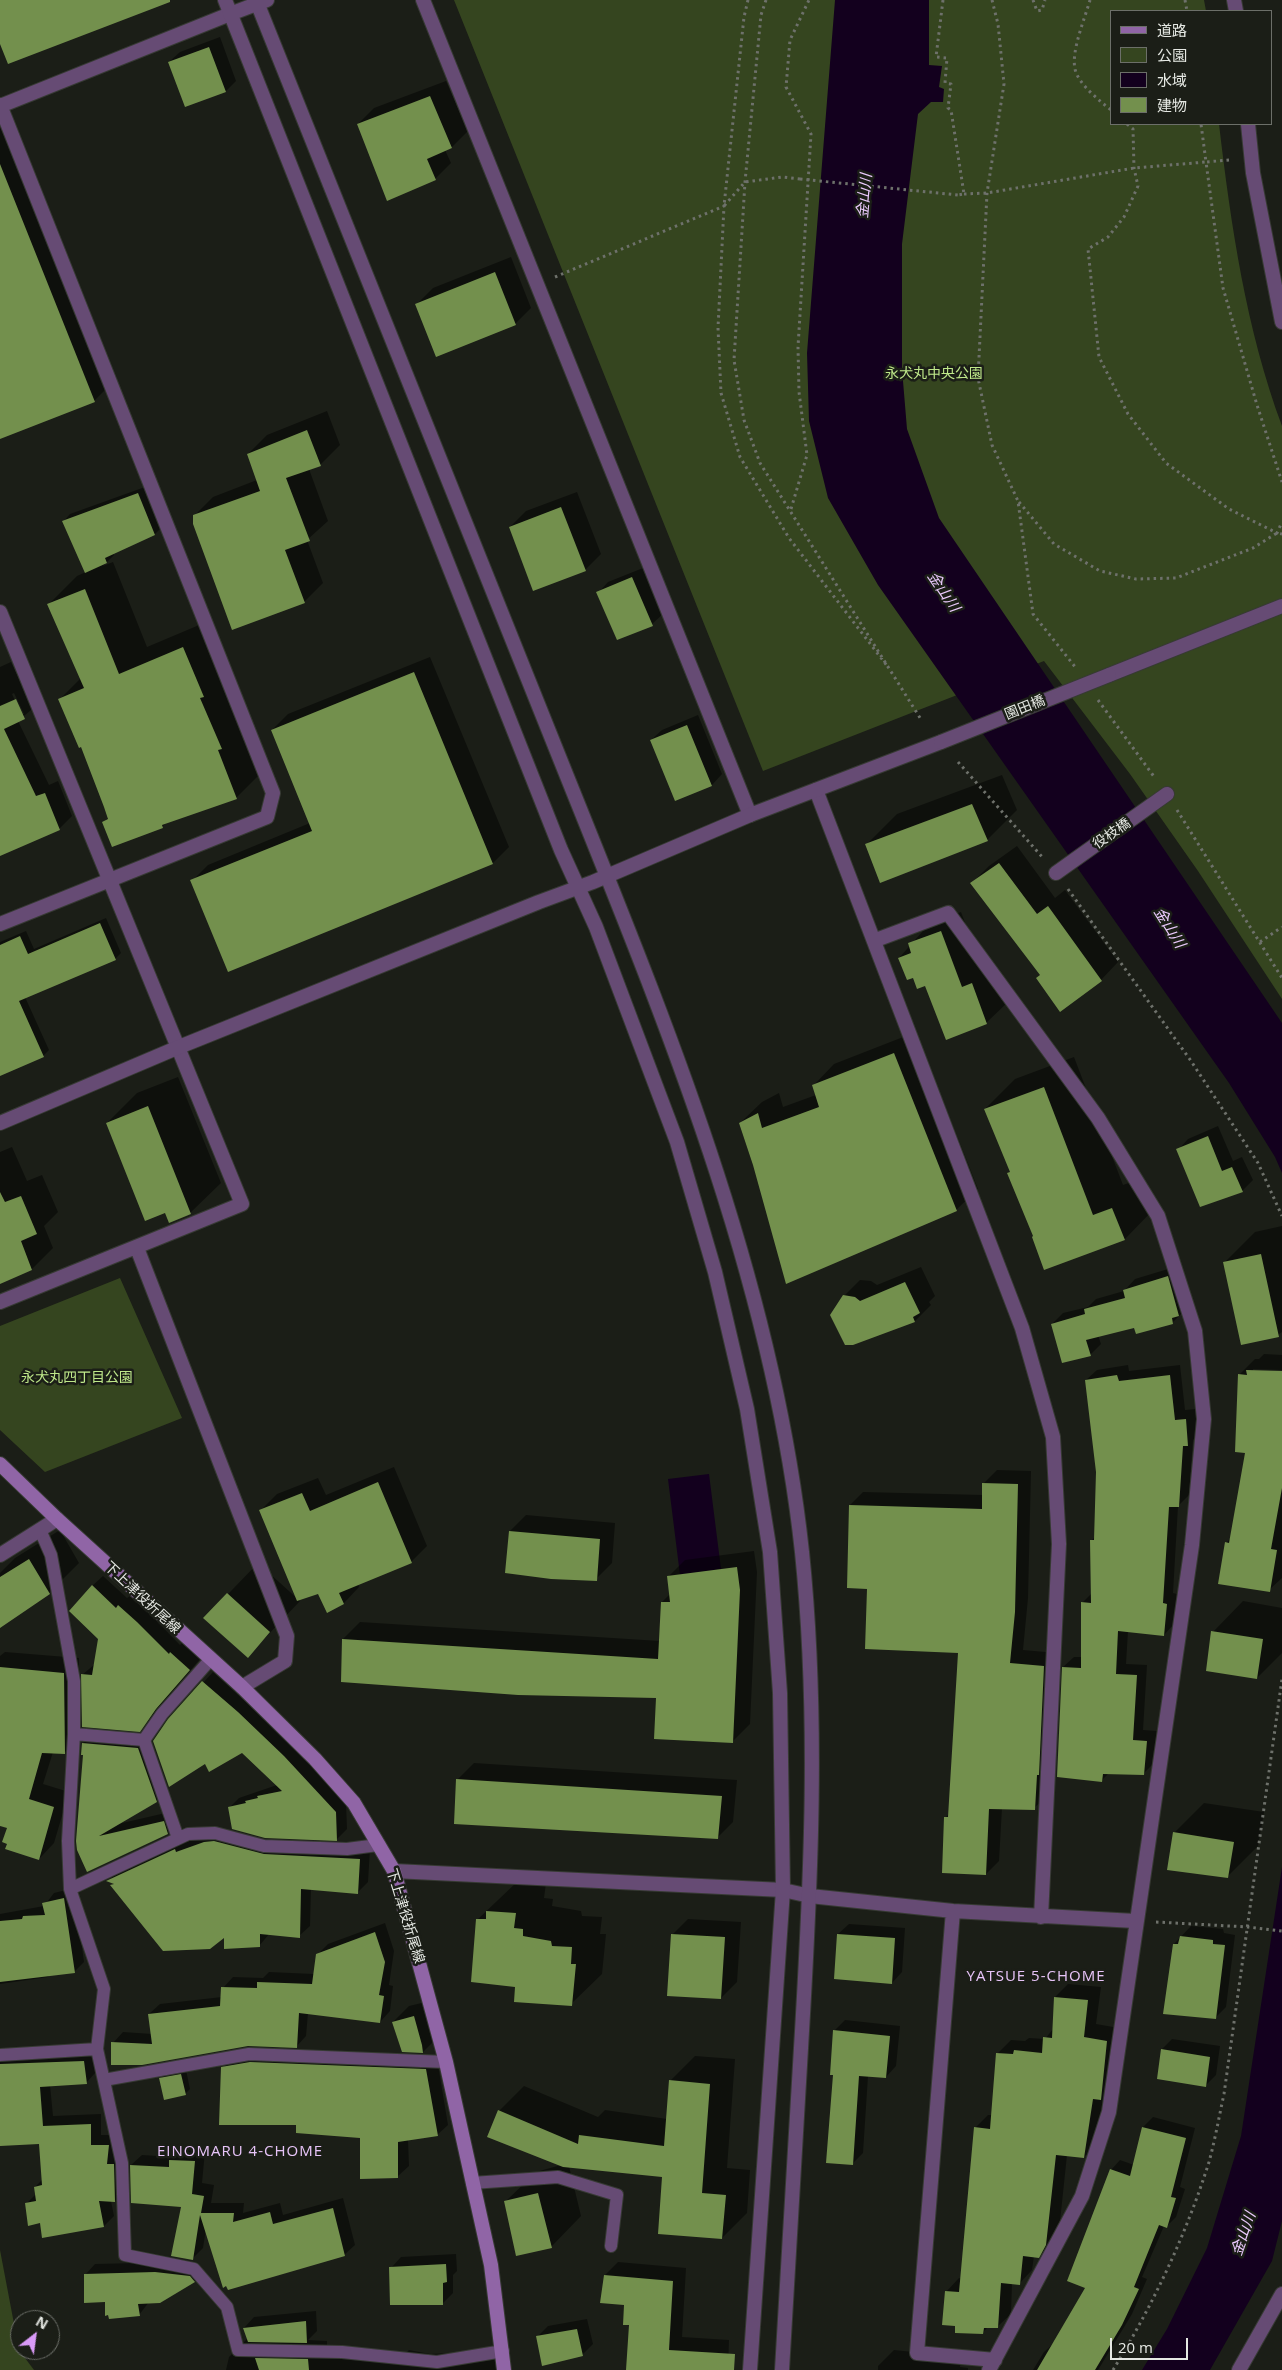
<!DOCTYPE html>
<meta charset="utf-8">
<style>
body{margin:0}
#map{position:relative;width:1282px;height:2370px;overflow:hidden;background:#1b1e17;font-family:"Open Sans","Noto Sans JP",sans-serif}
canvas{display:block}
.legend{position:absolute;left:1110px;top:10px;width:162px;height:115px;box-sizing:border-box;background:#1b1e17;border:1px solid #6c6f69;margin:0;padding:6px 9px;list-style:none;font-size:15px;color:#e5e8e3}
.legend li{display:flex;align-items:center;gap:10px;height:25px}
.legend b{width:25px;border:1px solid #6c6f69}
.north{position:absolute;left:10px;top:2310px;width:50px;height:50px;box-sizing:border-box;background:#1b1e17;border:1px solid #6c6f69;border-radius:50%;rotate:30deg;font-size:14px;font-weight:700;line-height:20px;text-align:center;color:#e5e8e3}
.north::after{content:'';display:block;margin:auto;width:18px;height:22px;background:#d99af7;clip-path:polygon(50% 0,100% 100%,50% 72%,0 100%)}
.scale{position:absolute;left:1110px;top:2338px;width:78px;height:22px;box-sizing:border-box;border:2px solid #e5e8e3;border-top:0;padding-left:6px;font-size:15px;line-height:18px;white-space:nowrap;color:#e5e8e3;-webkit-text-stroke:4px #1b1e17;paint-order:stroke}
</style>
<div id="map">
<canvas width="1282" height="2370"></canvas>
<ul class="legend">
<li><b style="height:6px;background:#9065a6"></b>道路</li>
<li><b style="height:14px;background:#35451f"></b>公園</li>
<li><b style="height:14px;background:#13001e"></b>水域</li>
<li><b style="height:14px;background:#73904d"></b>建物</li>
</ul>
<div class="north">N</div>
<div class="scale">20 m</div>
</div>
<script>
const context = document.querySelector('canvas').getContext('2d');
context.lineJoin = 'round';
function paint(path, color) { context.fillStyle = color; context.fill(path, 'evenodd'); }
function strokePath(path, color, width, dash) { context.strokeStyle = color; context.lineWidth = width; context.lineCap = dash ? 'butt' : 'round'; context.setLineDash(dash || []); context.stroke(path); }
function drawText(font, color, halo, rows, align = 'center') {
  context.font = font + ' "Open Sans","Noto Sans JP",sans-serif'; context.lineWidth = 5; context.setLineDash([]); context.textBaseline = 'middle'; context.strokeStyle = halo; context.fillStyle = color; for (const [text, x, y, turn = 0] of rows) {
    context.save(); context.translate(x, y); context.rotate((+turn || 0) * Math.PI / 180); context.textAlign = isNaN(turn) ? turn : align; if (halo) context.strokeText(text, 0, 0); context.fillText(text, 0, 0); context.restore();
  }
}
paint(new Path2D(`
 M454,0H1204L1206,11H1111V124H1219C1231,226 1246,329 1282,426V999L1198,871L1130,774L1044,661L763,771Z
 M120,1278L182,1418L45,1472L0,1430V1326Z
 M0,2250L19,2350L34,2370H0Z`), '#35451f');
paint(new Path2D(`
 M835,0H929V65L942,66L939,87L944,89L943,102H931L918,114L902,244V369L907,429L939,518L1282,1023V1173L1275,1157L1229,1083L878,585L828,498L809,421L807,353Z
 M709,1474L721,1569L680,1575L668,1479Z
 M1282,1867V2221L1272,2261L1210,2370H1142L1167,2329L1207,2248L1241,2136Z`), '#13001e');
paint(new Path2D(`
 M220,37L236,81L226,91L169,62L180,52Z
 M446,81L468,131L452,147L445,150L451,163L435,179L358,124L374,108Z
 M11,111L117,378L94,401L0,437V116Z
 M511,257L531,308L515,324L417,304L433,288Z
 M327,411L340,445L321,464L309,469L328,521L307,540L323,583L304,602L194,516L213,497L257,480L248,454L267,435Z
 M145,487L162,527L155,534L113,553L114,555L103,566L113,562L147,647L211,620L231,668L228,670L264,770L236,798L167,822L162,827L104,822L109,817L82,746L60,699L81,678L49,604L77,576L86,572L63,522L70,514Z
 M577,492L601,554L585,570L510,527L526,511Z
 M643,568L663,614L652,624L598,593L608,582Z
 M430,657L509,847L493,863L229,970L192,881L208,865L310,823L272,730L288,714Z
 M11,662L24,689L29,687L37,705L18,721L49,785L58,781L72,816L59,829L0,855V667ZM14,693L24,714H21L12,694Z
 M698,715L722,774L712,785L676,799L651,740L662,730Z
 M1002,775L1017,810L987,840L866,845L897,814Z
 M1017,846L1055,898L1065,890L1118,962L1101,980L1060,1010L1041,975L972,883L989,866Z
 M961,912L982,968L1007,1003L986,1023L913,977L899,958L930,923Z
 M106,918L121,953L115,959L25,997L49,1050L43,1056L0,1075V942L26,931L34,949Z
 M916,1032L978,1189L956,1210L755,1165L740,1123L762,1102L779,1093L783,1107L816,1095L813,1086L834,1064Z
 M1074,1057L1123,1185L1143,1178L1155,1208L1125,1239L1044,1268L1011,1172L985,1109L1015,1079Z
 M178,1077L221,1183L190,1213L107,1123L137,1093Z
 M1218,1126L1233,1161L1242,1157L1253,1180L1242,1191L1178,1150L1188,1139Z
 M12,1147L27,1181L42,1175L58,1212L44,1226L53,1248L32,1269L0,1282V1152Z
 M1282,1226V1332L1278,1335L1225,1262L1255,1232Z
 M1178,1266L1183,1312L1172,1323L1135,1326L1098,1335L1101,1344L1090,1355L1052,1324L1063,1313L1088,1307L1096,1299L1124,1291L1135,1279Z
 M921,1267L935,1296L929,1302L931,1305L915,1321L852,1344L844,1296L860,1280L871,1281L877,1285Z
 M1264,1354L1282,1355V1370L1253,1369V1372L1282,1373V1578L1269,1590L1226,1543L1231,1538L1246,1451L1239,1375L1255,1359H1259Z
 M1128,1365L1129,1371L1180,1365L1185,1410L1196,1409L1198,1434L1193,1440L1189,1495L1178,1506L1173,1593L1177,1594L1174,1624L1164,1635L1128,1631L1126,1664L1147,1665L1143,1730L1157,1731L1154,1763L1143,1774L1109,1773L1102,1780L1063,1667L1074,1657H1082V1603L1093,1592L1091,1541L1096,1536L1097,1472L1086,1380L1097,1370Z
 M394,1467L427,1546L411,1562L358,1584L359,1587L344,1603L319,1593L261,1510L277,1494L318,1478L326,1495Z
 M997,1470L1031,1471L1028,1598L1023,1650L1057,1653L1048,1795L1034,1808H1002L999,1861L986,1874L946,1817L950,1813L959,1652L868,1588L850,1505L863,1492L983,1495L984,1483Z
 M526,1515L615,1523L612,1563L596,1579L510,1531Z
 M60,1530L79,1563L49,1593L0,1612V1573L15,1558Z
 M754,1551L757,1572L750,1724L733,1741L657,1697L343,1639L360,1622L660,1641L662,1602L670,1594L668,1577L685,1560Z
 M258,1563L300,1601L248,1656L205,1618Z
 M103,1576L127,1598L130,1596L147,1611L180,1645L182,1643L200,1659L140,1730L82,1675L95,1664L100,1638L92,1586Z
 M1243,1601L1282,1608V1653L1257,1678L1213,1632Z
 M5,1652L79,1658L80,1737L64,1753L53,1752L43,1784L69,1792L54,1843L39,1859L8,1843V1828L0,1826V1656Z
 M213,1672L294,1746L346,1802L347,1829L337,1839L229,1808L239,1798L277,1785L243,1752L206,1762L169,1720Z
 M93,1733L148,1738L167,1791L156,1801L118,1824L174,1811L178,1823L167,1833L87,1871L83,1743Z
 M474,1763L737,1780L733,1822L717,1838L458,1779Z
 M1204,1803L1264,1812L1258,1846L1227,1877L1174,1833Z
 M216,1831L275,1844L370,1849L368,1882L357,1893L311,1889L310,1926L299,1936L270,1933L259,1946L226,1935L112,1885L114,1883L108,1881L118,1872L186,1839L187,1842Z
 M518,1881L546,1883L544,1898L553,1899L552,1906L581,1911L582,1916L602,1917L600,1934H606L602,1974L571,2004L516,1986L477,1920Z
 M74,1888L84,1962L74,1972L51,1974L48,1977L0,1984V2003V1914L44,1906L54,1893Z
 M688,1919L741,1922L737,1982L721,1998L672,1935Z
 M385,1923L394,1951L389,1985L393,1986L390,2011L380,2022L308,2013L306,2036L296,2047L248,2045L142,2064L113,2043L123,2032L152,2034L149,2014L160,2004L222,1997L223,1988L233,1977L263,1978L269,1972L314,1974L317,1955L328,1944Z
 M849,1924L905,1928L902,1972L892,1983L838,1934Z
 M1191,1926L1223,1929L1224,1933L1235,1935L1226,2007L1215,2018L1174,1944Z
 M1068,1984L1101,1987L1096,2024L1119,2028L1114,2085L1104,2096L1097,2144L1084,2157L1067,2155L1059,2231L1052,2243L1038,2257L1034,2256L1032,2270L1019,2284L1012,2283L1011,2314L997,2327H988L983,2332L956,2325L946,2292L959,2278L962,2279L975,2128L988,2115H993L998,2053L1011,2040L1025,2041L1029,2038L1045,2039L1053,2029L1055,1997Z
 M430,2001L439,2036L423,2052L403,2051L393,2022L409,2006Z
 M845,2020L900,2026L896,2066L886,2077L868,2076L863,2153L852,2164L834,2074V2031Z
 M1172,2039L1220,2046L1216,2075L1206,2085L1162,2049Z
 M94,2051L96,2072L86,2083L50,2085L53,2116L101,2114V2135H119L125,2190L115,2201H111L114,2216L104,2226L42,2221L27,2203L36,2194L35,2187L43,2179L41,2142L0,2125V2056Z
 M695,2056L735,2059L727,2168L750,2170L747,2213L722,2238L663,2175L569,2166L581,2216L551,2247L505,2202L536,2172L561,2165L499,2111L524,2086L598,2117L605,2110L667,2119L670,2081Z
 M233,2057L437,2059L448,2125L437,2135L408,2140L409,2166L398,2176L361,2137L298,2123L223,2068Z
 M186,2070L190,2089L185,2094L160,2079L165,2074Z
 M1153,2117L1195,2128L1180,2187L1185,2189L1176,2217L1166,2227L1164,2226L1142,2277L1147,2279L1132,2314L1098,2370H1033L1044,2352L1054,2343L1087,2287L1111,2170L1120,2160L1134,2165L1143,2127Z
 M181,2150L205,2151L202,2183L214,2185L211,2203H244L243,2213L280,2203L283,2215L343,2198L355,2245L344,2255L206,2229L203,2248L192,2259L183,2205L131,2165L142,2155L174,2157Z
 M456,2254L457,2271L453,2275V2293L443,2303L391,2268L401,2257Z
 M179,2262L200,2266L204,2271L194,2281L149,2302L139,2315L106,2300L85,2275L95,2264Z
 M618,2262L686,2268L682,2337L729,2340L728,2370H627L630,2324L625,2304L605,2275Z
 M316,2311L317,2331L308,2340L327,2341V2345L399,2360L409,2350L430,2354L473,2352L496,2348V2370H226L229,2357L248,2338L244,2328L254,2317Z
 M587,2319L593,2344L582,2355L537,2337L548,2326Z
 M894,2350L961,2357L960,2367L968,2368V2370H878V2366Z`), '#0007');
paint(new Path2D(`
 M0,0H170V2L8,64L0,44Z
 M209,47L226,92L185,107L168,62Z
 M430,96L452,148L427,159L436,180L387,201L357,124Z
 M0,164L95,402L0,439Z
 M495,272L516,325L436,357L415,304Z
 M307,430L321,466L286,478L310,541L285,550L305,603L232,630L193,524V515L260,491L247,454Z
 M138,493L155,535L105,558L107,563L85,573L62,521Z
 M561,507L586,571L533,591L509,527Z
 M632,577L653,626L617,640L596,592Z
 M85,589L119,674L183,647L204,697L200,698L222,749L218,750L237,799L162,825L163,828L112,847L102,822L108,819L104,807L81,747L79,748L58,699L84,688L47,604Z
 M414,672L493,864L228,972L190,880L312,831L271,730Z
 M16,699L25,719L4,729L36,796L45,793L60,830L0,856V706Z
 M687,725L712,786L675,801L650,740Z
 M972,804L988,841L880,883L865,844Z
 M999,863L1037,914L1048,906L1102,981L1060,1012L1036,978L1040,975L970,883Z
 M100,923L116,960L19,1001L44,1057L0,1076V945L20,936L28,954Z
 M941,931L962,987L972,983L987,1024L946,1040L925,986L917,989L913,978L907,980L898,958L911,953L908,943Z
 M894,1053L957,1211L786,1284L753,1165L739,1123L758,1113L762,1128L819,1107L812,1085Z
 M1044,1087L1093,1215L1112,1208L1125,1240L1044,1270L1032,1237L1033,1236L1007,1173L1010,1172L984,1109Z
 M148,1106L191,1214L169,1223L165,1213L145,1221L106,1123Z
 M1208,1136L1222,1171L1232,1167L1243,1192L1200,1207L1176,1149Z
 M0,1192L5,1202L21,1196L37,1234L21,1241L32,1270L0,1284Z
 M1261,1254L1279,1337L1241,1345L1223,1262Z
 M1168,1276L1179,1316L1172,1318L1173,1324L1136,1334L1134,1328L1086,1340L1091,1356L1062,1363L1051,1324L1085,1314L1084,1309L1125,1298L1123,1290Z
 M905,1282L920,1313L913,1317L915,1322L853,1345H845L830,1315L843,1295L855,1297L860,1301Z
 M1246,1370L1282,1371V1488L1271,1549L1277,1550L1270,1592L1218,1584L1225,1542L1229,1543L1245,1453L1235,1452L1238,1374L1247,1375Z
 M1117,1375L1119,1381L1170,1375L1175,1420L1186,1419L1188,1446H1183L1179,1507H1169L1163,1603L1167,1604L1164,1636L1118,1631L1116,1674L1137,1675L1133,1740L1147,1741L1144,1775L1103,1774L1102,1782L1057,1777L1062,1667L1081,1668V1602L1091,1603L1090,1540H1094L1096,1472L1085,1380Z
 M378,1482L412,1563L339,1593L344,1604L327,1613L318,1594L297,1601L259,1510L302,1493L310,1511Z
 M982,1483L1018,1484L1015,1612L1010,1663L1044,1666L1039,1775H1037L1035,1810L989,1809L986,1875L942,1873L944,1817H948L958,1653L865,1649L867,1589L847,1588L849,1505L982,1509Z
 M509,1531L600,1539L597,1581L551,1579L505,1573Z
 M29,1559L50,1594L0,1628V1577Z
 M737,1567L740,1590L733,1743L654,1739L656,1698L518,1695L341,1682L342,1639L658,1659L661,1602H670L667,1576Z
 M92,1585L116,1608L118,1605L137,1622L169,1654L170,1652L190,1670L156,1709L140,1732L82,1727L81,1674L92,1675L98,1639L69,1611Z
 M227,1593L270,1632L248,1658L203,1618Z
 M1211,1631L1263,1639L1257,1679L1206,1671Z
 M0,1667L64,1673L65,1754L42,1753L29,1799L54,1807L39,1860L5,1849L7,1844L2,1842L7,1828L0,1826Z
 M202,1681L238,1712L284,1756L336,1812L337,1841L265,1838L232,1829L228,1807L246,1803L245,1801L258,1798L257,1796L282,1791L242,1753L209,1772L205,1764L169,1787L153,1741L168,1719Z
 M82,1743L138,1748L157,1802L99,1836L164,1821L168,1834L87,1872L77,1850L76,1841L83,1755H81Z
 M456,1779L722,1796L718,1839L454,1824Z
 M1173,1832L1234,1842L1228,1878L1167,1870Z
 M214,1841L264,1854L360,1859L358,1894L301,1889L300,1938L260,1934V1947L224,1949V1938L210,1949L163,1951L110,1885L114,1884L106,1881L175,1849L176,1852L204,1842Z
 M64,1898L75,1973L0,1982V1921L22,1919L23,1916L45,1915L42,1903Z
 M486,1911L516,1913L514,1928L523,1929V1936L551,1941L552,1946L572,1947L571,1964H576L572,2006L514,2002L515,1987L471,1982L476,1919H486Z
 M375,1932L385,1962L379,1995L384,1996L380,2023L299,2013L297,2048L248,2046L142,2065H111V2042L152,2044L148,2014L220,2006L221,1987L257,1988V1982L312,1984L316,1954Z
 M671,1934L725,1937L721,1999L667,1996Z
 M837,1934L895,1938L892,1984L834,1979Z
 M1180,1936L1213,1940V1944L1225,1945L1216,2019L1163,2014L1173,1944H1178Z
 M1054,1997L1088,2000L1084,2037L1107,2041L1101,2100L1093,2099L1084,2158L1056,2155L1046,2245L1039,2258L1023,2256L1020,2285L1001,2283L998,2328H984L983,2334L955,2333V2326L942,2325L945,2291L959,2292L974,2127L990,2129L996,2053L1013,2054L1014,2050L1042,2053L1043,2037L1052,2038Z
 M414,2016L422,2045L423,2053L402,2052L392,2022Z
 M833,2030L890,2036L886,2078L859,2076L853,2165L826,2163L833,2075H830Z
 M1161,2049L1210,2057L1206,2087L1157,2079Z
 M84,2061L87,2084L40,2087L43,2126L91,2124V2145H109L107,2164H114L115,2202L99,2201L104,2227L42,2238L40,2223L28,2226L25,2203L36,2201L34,2187L42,2185L39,2144L0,2146V2064Z
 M250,2062L426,2069L438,2136L398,2142V2178L360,2179V2138L296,2133V2125H219L221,2067Z
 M181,2074L186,2095L164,2100L159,2078Z
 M669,2080L710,2084L702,2193L726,2195L722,2239L658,2234L662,2177L563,2167L487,2137L498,2110L578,2144L579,2135L664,2146Z
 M1142,2127L1186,2138L1171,2197L1176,2198L1167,2228L1159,2225L1134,2287L1139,2289L1122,2325L1095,2370H1037L1085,2288L1067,2281L1110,2169L1130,2176Z
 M169,2160L195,2161L192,2194L204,2196L201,2213H234L233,2222L270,2212L273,2224L333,2208L345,2256L228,2290L226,2286L223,2288L200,2215L193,2260L171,2256L181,2207L131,2203L130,2165L169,2167Z
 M538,2193L552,2248L516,2256L504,2201Z
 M446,2264L447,2282L443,2283V2305H390L389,2267Z
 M155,2272L190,2276L195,2282L160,2303L138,2304L140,2316L109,2319L108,2315L105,2316V2302L84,2303V2274Z
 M604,2275L673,2281L669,2350L735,2354L734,2370H626L629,2325H623L624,2305L600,2303Z
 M306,2321L307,2343L248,2342L243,2328Z
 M577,2329L583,2356L542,2366L536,2336Z
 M255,2358L308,2359L309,2370H259Z`), '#73904d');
const service = new Path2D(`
 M40,1530L51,1555L74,1681V1734L68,1841L70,1889L104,1989L97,2049L122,2163L125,2255L194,2269L227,2307L238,2350L342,2352L437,2362L503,2351
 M74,1734L144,1740
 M178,1838L144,1740L162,1714L210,1660
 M70,1889L188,1834L215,1833L264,1846L347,1849L378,1845
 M0,2055L97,2049
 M104,2080L249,2054L446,2062
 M472,2183L558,2177L617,2195L611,2246`);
const minor = new Path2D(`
 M423,0L750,815
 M0,105L273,793L267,817L0,924
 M0,106L230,14
 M0,612L242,1204L0,1302
 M816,790L1022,1328L1053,1437L1059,1544L1041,1917
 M1056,873L1167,794
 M876,940L948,913L1098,1118L1158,1216L1195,1331L1204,1419L1192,1545L1109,2112L1082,2196L989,2370
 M137,1248L287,1636L285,1661L242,1687
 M0,1555L57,1519
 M394,1871L783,1890L810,1896L953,1911L1135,1921
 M953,1911L917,2353L995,2360
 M1239,2370L1282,2294`);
const tertiary = new Path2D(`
 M225,0L561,850L596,927L677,1142L715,1272L747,1409L770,1552L780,1693L783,1890L750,2370
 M256,0C356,249 456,499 556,749C660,1009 772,1271 802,1552C819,1718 811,1882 801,2048C795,2155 788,2263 782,2370
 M1234,0L1236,11
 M230,14L267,0
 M1248,124L1253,173L1282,322
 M1109,675L1282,606
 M0,1123L179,1047L539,902L593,882L750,815L941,742`);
const secondary = new Path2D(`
 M0,1464L57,1519L242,1687L315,1759L354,1803L394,1871L446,2062L491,2265L504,2370`);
strokePath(service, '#373a34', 14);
strokePath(minor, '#373a34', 16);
strokePath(tertiary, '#373a34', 16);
strokePath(secondary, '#373a34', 16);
strokePath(new Path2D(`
 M748,0L744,17L724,206L745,182L782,177L800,179
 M766,0L761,15L745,182L734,360L744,420L760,463L922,721
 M943,0L936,57L947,58L945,83L951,84L948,108L951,110L964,194L958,195
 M992,0L998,24L1004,84L987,193L978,378L992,445L1018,501L1033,614L1076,668
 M1033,0L1037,11L1042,10L1045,0
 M1090,0C1085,18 1071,51 1075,69C1078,84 1100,101 1111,110
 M1185,0L1187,11
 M1127,124L1133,129L1134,168L1138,186L1124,217L1108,237L1088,249L1099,357L1128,414L1166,463L1229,509L1277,533L1282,522
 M1229,160L1206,162L1223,288L1257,405L1282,482
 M964,194L987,193L1134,168L1206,162L1201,124
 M555,277L724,206L718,328L721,393L740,457L789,538L888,667
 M1019,502L1054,544L1100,571L1136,579L1176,578L1253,548L1277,533L1282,534
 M791,509L807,455L799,392L798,347L811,134L786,87L790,40L809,0
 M1098,700L1155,778
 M958,762L1044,859
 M1177,810L1282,978
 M1068,889L1191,1061L1258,1163L1282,1216
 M1260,942L1282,927
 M1156,1922L1248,1927L1282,1931
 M1113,2370C1153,2305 1186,2235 1209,2162C1215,2140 1219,2117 1224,2094L1282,1679`), '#6e716b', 3, [2.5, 4]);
strokePath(service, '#664b74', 12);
strokePath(minor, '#664b74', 14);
strokePath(tertiary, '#664b74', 14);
strokePath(secondary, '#9065a6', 14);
const tertiaryBridge = new Path2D(`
 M941,742L1109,675`);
strokePath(tertiaryBridge, '#373a34', 16, []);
strokePath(new Path2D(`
 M800,179L958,195`), '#6e716b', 3, [2.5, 4]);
strokePath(tertiaryBridge, '#664b74', 14);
drawText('14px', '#bfe88a', '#1b1e17', [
 ["永犬丸中央公園",934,374],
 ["永犬丸四丁目公園",77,1378]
]);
drawText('14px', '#e5e8e3', '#1b1e17', [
 ["園田橋",1025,708,-22],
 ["役枝橋",1112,834,-35],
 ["下上津役折尾線",142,1598,43],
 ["下上津役折尾線",405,1916,73]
]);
drawText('italic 15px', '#ebcafd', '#1b1e17', [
 ["金山川",865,196,-85],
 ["金山川",943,592,56],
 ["金山川",1169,928,58],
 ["金山川",1244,2234,-71]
]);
context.letterSpacing = '1px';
drawText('15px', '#e7c4f8', '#1b1e17', [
 ["YATSUE 5-CHOME",1036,1977],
 ["EINOMARU 4-CHOME",240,2152]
]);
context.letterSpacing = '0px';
</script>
